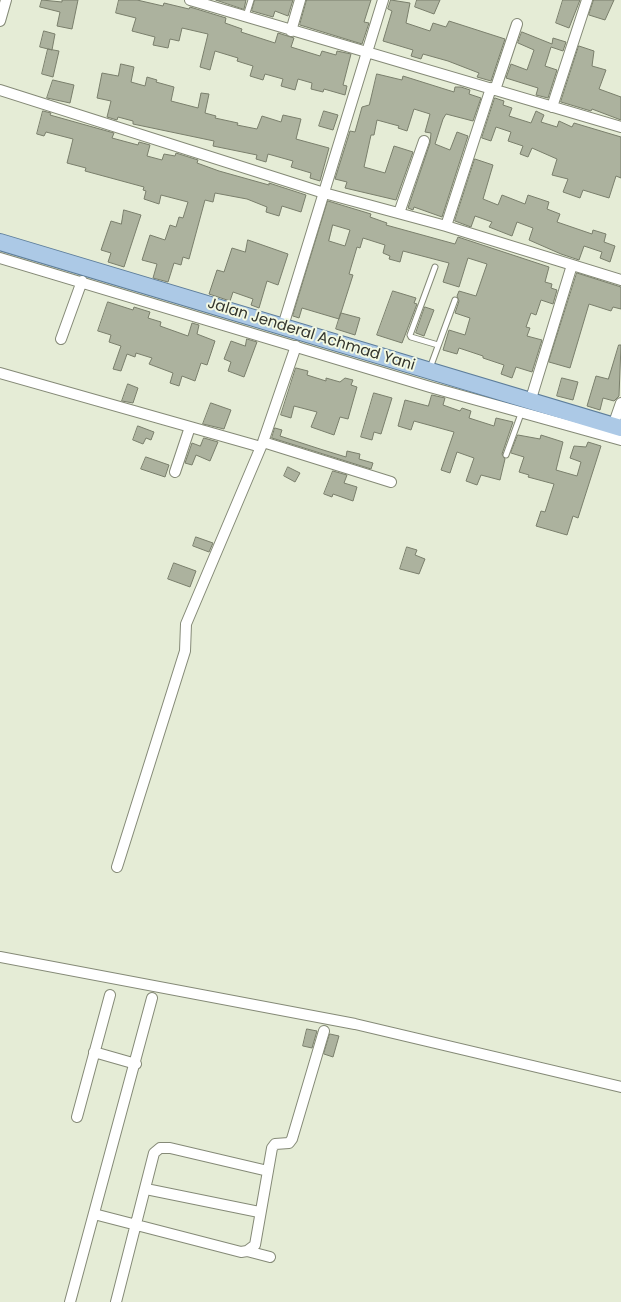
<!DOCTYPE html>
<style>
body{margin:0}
canvas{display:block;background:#e5ecd6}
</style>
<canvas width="621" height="1302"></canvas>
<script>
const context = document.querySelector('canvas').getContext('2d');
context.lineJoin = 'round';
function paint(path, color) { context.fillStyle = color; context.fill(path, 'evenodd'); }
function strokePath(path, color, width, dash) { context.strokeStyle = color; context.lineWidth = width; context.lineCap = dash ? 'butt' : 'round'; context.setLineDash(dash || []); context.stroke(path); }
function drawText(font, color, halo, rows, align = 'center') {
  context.font = font + ' Poppins,sans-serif'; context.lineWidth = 4; context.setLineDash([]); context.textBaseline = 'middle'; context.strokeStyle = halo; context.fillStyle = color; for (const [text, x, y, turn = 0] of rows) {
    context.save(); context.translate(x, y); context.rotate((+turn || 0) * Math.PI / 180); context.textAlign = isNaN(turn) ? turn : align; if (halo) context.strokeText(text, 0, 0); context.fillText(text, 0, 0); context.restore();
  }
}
const building = new Path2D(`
 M42,0L62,2V0H78L72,29L57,26L60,12L40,7Z
 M119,0H137L163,6L164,3L189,9L190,7L226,18L225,23L242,29L241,32L275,43L278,33L294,38L291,47L320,56L322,51L336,55L337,51L351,54L343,85L347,86L345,95L324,89L323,92L311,89L312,83L298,79L295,90L281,86L283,79L265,74L263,80L250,76L253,66L237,61L238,58L215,51L210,70L200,67L208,34L182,28L179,41L170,39L168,48L153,45L155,37L132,31L136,18L116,13Z
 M216,0H246L244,9Z
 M255,0H293L288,16L275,11L273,17L252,11Z
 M307,0H371L364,22L369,23L362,44L300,25Z
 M391,0L410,3L406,23L430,31L433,23L446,27L449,21L505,39L491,81L477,77L479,73L448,61L423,54L421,59L411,56L413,50L383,41L392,11L388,9Z
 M417,0H440L434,14L415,7Z
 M563,0H580L569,28L556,23Z
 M594,0H614L605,20L589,15Z
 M44,31L55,34L52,50L40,47Z
 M522,32L552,44L553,38L566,42L563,51L551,47L545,66L557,70L548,98L536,95L538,88L506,78L511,64L527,70L534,50L518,43Z
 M579,46L594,51L592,66L606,70L599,89L621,97V120L592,109L591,111L561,102Z
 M48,49L59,51L53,77L42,74Z
 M121,64L134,67L131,82L145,86L147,77L157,80L156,82L174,87L171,101L198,108L201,93L209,94L205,113L216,116L215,118L238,123L237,125L257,129L262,116L281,122L283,115L301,119L296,139L329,148L320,181L310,178L311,173L291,167L293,161L268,154L266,162L256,159L257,155L213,146L214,141L133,124V121L118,117L117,120L107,117L111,101L97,98L102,73L118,76Z
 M377,74L402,80L403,76L454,92L455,87H461L470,90L469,94L481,98L473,121L446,114L443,119L435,144L450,150L457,132L468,136L442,217L414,207L413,210L408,208L430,143L431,133L425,132L430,114L414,109L407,131L398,128L399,126L377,120L374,135H371L364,167L385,173L394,146L413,152L396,200L345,188L347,182L335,179L350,131L355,132L362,107L369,105Z
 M53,80L74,85L70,103L47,98Z
 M495,98L504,101L503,105L512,108L509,116L531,123L536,111L544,115L541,122L557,127L559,121L572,127L574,123L621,137V178L616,176L609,198L583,190L580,198L563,192L568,179L552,175L557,159L532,148L528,157L520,154L523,146L508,141L511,132L496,127L491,141L482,138Z
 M43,111L51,113L50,115L114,133L112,138L138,145L139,142L150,145L147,156L162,160L164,154L175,156L176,153L198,160L197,163L219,171L269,185V183L306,195L301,212L282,206L279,216L266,212L267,207L247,199L215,193L213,202L205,200L189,259L183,257L181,265L174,263L168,282L153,278L157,264L142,260L150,235L165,240L170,225L176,227L179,217L183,218L188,202L161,195L159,204L144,199L146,191L143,190L144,187L85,171L86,168L67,163L73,139L46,132L44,136L37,134Z
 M324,111L338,115L333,130L319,126Z
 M475,159L493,165L483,199L498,205L502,195L525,204L528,195L549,202L547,209L560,214L557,222L592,234L593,230L606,234L604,242L615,246L610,262L600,258L602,252L584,246L579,260L561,254L529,240L533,228L517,222L512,236L489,227L492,222L475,216L471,227L455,221Z
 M328,201L371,214L370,217L387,223L386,225L455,244L458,237L549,267L545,282L552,284L551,288L557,290L553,304L541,300L536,315L531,313L526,327L530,328L527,336L542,340L532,372L516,367L512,378L501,374L504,365L483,358V356L459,348L457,354L443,350L449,330L465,335L470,318L455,313L459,301L457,296L459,291L476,296L487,264L468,258L459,287L443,282L449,263L403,251L400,262L389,259L390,256L383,253L385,245L363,238L360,248L357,247L349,274L353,275L339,319L302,308L299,318L293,316ZM333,225L350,230L345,246L329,241Z
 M124,210L141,215L124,267L108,262L111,253L101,250L111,221L121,224Z
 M248,240L288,254L278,285L267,281L259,308L251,305L253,299L233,292L230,301L209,294L217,270L224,272L232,248L245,252Z
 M577,273L621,287V309L613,307L611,311L589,304L570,368L549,362Z
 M393,291L416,298L414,303L417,304L402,343L377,335Z
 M108,302L133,310L134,307L150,312L148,318L161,322L160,326L188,336L192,323L199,325L197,334L215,341L207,365L201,363L195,381L182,376L179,386L170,383L173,373L149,364L152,358L136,353L135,357L127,354L121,371L113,369L121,346L109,342L111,335L98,331Z
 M425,307L434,310L424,336L416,333Z
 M341,313L360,318L355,335L336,329Z
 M247,339L257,342L244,377L228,371L231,362L224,359L231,341L245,346Z
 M619,345H621L619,396L614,401L603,398L600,410L587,406L596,376L608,379Z
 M296,368L308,371L307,375L326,381V378L340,382L345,378L353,380L351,385L357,387L348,419L340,417L334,435L311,427L317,412L294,406L291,418L281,415Z
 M562,378L578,382L573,400L557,396Z
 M128,384L138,388L133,403L122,401Z
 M374,393L392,398L381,434L374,432L372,440L361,437Z
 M432,395L445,398L443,405L460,411L462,408L471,411L469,418L494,426L496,418L513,422L502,454L505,459L500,480L481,475L477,485L466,481L474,458L457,452L450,473L441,470L454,432L414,421L411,430L398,426L405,400L428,406Z
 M211,403L231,410L224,429L203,424Z
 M138,426L154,432L151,440L146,438L143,444L133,440Z
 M275,428L282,430L280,436L320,449L346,457L347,451L360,454L359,459L373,463L371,469L272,438Z
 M518,435L540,439L541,435L563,442L556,470L577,476L581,462L570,458L574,446L586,447L588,442L601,446L578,518L573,516L567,535L536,526L541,511L545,512L554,484L528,477L529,475L519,472L524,457L511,453Z
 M204,438L218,442L210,461L196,455L192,465L185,463L192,443L200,446Z
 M146,457L169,465L165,477L141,469Z
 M288,467L300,473L295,482L284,476Z
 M333,471L347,475L344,483L357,487L353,501L333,494L332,497L324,494Z
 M196,537L213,543L209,552L193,546Z
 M407,547L417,550L415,555L425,559L419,574L400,569Z
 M174,563L196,571L190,587L168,579Z
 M307,1029L317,1031L312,1048L303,1046Z
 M330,1034L339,1036L333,1057L324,1054Z`);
paint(building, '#acb29e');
strokePath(building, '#7a7f6c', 1);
const service = new Path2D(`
 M246,16L251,0
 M435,267L410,335L411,337L438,345
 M430,368L455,300
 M506,455L522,411`);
const minor = new Path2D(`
 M190,0L621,127
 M0,21L6,0
 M291,31L300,0
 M0,90L324,193L446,226L621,280
 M495,90L517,24
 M552,107L587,0
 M399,213L424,141
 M446,226L491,88
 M0,258L430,387L621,440
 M283,326L383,0
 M61,339L82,281
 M0,373L261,447
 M530,402L572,265
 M613,426L621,403
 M263,442L391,482
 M175,472L190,427
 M117,867L185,651L186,624L263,442L296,346
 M0,957L355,1024L621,1087
 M94,1052L136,1064
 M77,1117L110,995
 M146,1189L259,1212
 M94,1214L241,1252L247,1251L255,1245L272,1148L275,1144L289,1143L292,1139L324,1031
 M247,1251L270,1257
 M70,1302L152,998
 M116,1302L154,1153L160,1148H170L268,1171`);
const primary = new Path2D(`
 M0,242L621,428`);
strokePath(service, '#858a77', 7);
strokePath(minor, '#858a77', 12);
strokePath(primary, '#5e7e9b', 18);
strokePath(service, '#fff', 5);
strokePath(minor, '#fff', 10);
strokePath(primary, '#acc9e6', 16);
drawText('15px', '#34362e', '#f3f9e3', [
 ["Jalan Jenderal Achmad Yani",311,335,17]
]);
</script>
